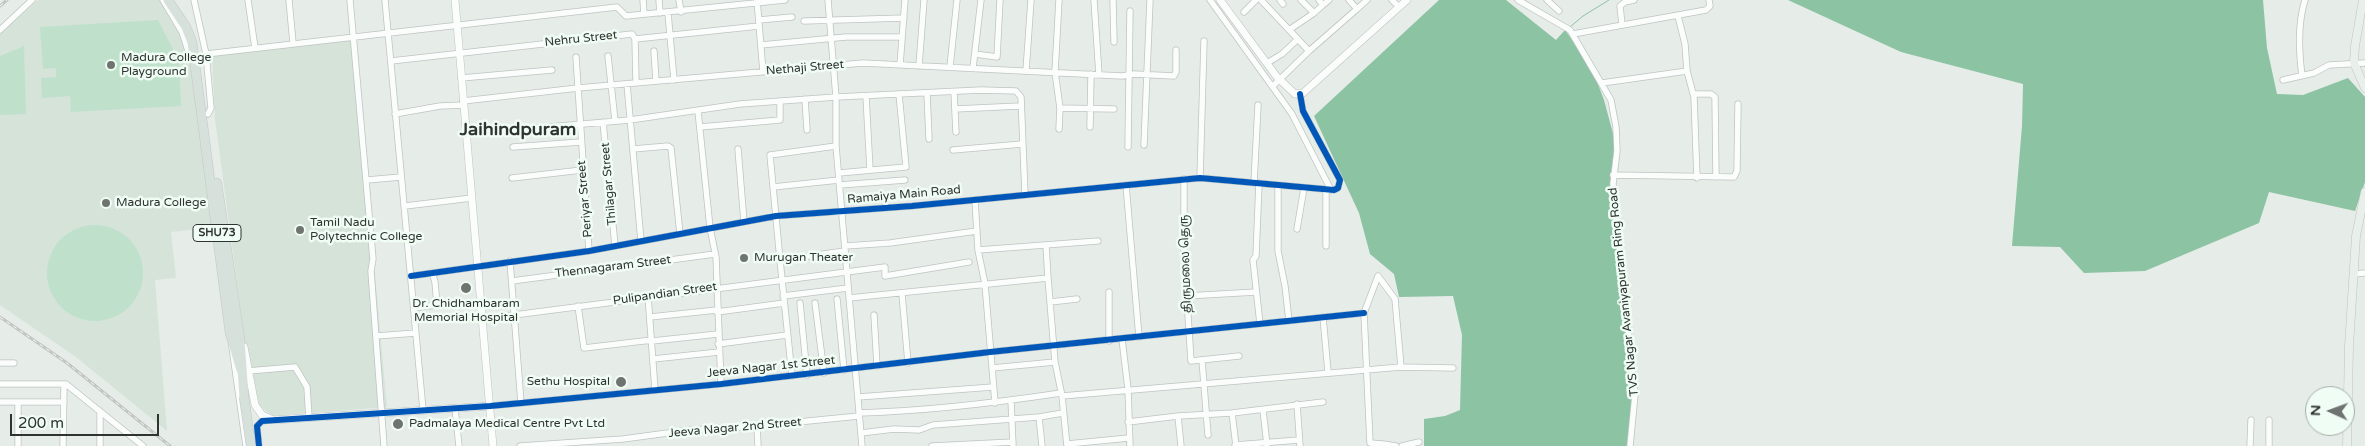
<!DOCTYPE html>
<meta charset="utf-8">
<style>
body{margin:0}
#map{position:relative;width:2365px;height:446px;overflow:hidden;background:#e6ece8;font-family:"Varela Round",sans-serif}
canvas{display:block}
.north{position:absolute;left:2305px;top:386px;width:50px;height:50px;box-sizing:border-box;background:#f0fdf4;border:1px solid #a3ada6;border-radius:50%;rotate:272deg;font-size:14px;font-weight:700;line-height:20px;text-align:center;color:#2f3431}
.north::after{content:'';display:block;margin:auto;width:18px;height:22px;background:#6f7471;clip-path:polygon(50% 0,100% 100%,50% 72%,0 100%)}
.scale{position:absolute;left:10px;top:414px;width:149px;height:22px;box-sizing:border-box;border:2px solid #2f3431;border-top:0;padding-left:6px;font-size:15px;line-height:18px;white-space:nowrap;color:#2f3431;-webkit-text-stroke:4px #f0fdf4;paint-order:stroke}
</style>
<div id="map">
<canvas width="2365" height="446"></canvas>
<div class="north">N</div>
<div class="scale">200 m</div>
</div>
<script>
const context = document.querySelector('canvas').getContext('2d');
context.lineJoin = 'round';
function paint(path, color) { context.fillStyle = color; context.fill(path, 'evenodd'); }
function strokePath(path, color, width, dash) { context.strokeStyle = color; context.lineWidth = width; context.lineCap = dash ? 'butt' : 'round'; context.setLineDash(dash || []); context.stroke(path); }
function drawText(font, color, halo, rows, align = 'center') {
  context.font = font + ' "Varela Round","Noto Sans Tamil",sans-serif'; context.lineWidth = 5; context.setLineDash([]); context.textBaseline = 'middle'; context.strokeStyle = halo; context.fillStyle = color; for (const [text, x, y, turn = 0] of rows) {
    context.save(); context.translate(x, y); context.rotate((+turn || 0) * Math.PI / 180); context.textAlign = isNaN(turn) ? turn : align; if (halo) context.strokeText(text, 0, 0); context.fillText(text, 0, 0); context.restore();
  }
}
paint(new Path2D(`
 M38,0H160L175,21L189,59L216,227L171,232L176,278L155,280L167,431L76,357L0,305V33Z
 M354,40L387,407L273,416L259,406L245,342L215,119L212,56Z`), '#d5e3d9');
paint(new Path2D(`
 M158,20L179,61L181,106L71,112L70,96L42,98L41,78L56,77V68L43,69L40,27Z
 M24,46L26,114L0,115V56Z
 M47 273a48 48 0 1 1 96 0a48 48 0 1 1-96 0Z`), '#bfe1cb');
paint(new Path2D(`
 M1439,0H1506L1556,40L1565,30L1591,66L1604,100L1615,141L1610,183L1632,396L1627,446H1424V419L1445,416L1460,410L1462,335L1453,296L1399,297L1394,274L1370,254L1359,213L1314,116Z
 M1788,0H2263L2267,48L2277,94L2303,95L2348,78L2365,97V182L2355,211L2269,192L2259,223L2145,271L2084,273L2060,247L2012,246L2022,126L2023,84L1901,52Z`), '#8cc3a3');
strokePath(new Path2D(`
 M1570,27L1583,16L1609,0`), '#8cc3a3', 1);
const minor = new Path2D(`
 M163,0L182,32L190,57
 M194,0L206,54L211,108L208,114
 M248,0L255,48
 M289,0L293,43
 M350,0L373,259L371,271L384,446
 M385,0L423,410
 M643,0L644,14
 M659,0L660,13
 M679,0L681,12
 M757,0L763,72
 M828,0L836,97V146L862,446
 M1059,0L1055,72L1060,108L1059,129
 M1094,0L1099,75
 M1113,0L1114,42
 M1210,0L1292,114L1331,190
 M1261,0L1309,51L1357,9L1349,0
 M1280,0L1283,4
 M1301,0L1314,13L1323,5
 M1319,0L1323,5L1329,0
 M1392,0L1399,7
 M1518,0L1570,30L1611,100L1616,127L1617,151L1613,184L1635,395L1630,446
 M1547,0L1559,11
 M1357,9L1367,0
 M1244,12L1256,0
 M668,13L674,80
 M1678,16L1685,44L1687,71L1694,97L1697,178
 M759,20L792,17
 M804,21L904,18
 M1622,25L1620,6L1625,2L1634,0
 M0,30L32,0
 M1289,30L1314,13
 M1573,34L1706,10L1710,6L1709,0
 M635,39L636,83
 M761,45L846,37H902
 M654,51L656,81
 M206,54L617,7L626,16L785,0
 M975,54L997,57L1000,0
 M608,56L615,121
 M576,57L589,251
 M391,61L632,34L635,39L759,26
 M1267,63L1282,54L1298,39
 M900,65L905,0
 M919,66L924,0
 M950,67L957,0
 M973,68L981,0
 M1026,71L1031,0
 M2302,76C2299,53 2298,22 2305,0
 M461,78L552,70
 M2283,80L2314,73L2329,65L2365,63
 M1602,83L1687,71
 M627,84L641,241
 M1273,86L1309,51
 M954,92L956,132
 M927,93L929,139
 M1694,94H1711L1715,97L1716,177
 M866,96L870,170
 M805,99L807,130
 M463,101L578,88L863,63L1122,76L1134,74L1174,76L1176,72V50
 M1060,108L1114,109
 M955,109L1020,106
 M698,111L710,228L716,257L721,384
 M395,114L440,106L464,105
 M603,122L615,246
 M700,127L780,120V101
 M1090,127L1091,74
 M466,134L630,120L740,104L836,97L981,90L1016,91L1021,97L1025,195
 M1144,145L1150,0
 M513,147L581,142
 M1128,147L1130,11
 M633,149L668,146L671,148L680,234
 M738,149L744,222
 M953,150L1022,144
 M839,173L906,167L899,94
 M1613,175L1734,177L1737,171L1738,104
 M512,178L582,170
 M1200,178L1204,41
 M1184,179V254L1191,361L1239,356
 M367,180L401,177
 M1254,183L1258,105
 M1259,183L1256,256L1253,260L1260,324
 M840,185L905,180
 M1126,185L1139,337
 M1278,185V251L1285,286L1289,321
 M773,187L839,180
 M1326,190V246
 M975,200L978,250L985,284L995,403
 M405,206L472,198
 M1297,229L1304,188
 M1046,245L1048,278
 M845,246L890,243L977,231
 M978,250L1098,241
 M780,260L770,155L836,146
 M510,261L521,403
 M2354,274L2365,273
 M411,276L589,251L776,216L912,206L1200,178L1334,190L1338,188L1340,180L1303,111L1300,94
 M512,281L715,254
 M1109,292V341
 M902,294L908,363
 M648,296L655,390
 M783,296L848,288
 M1186,296L1256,292
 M849,298L1048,278L1055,362L1062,396L1067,446
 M837,299L844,370
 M1050,302L1077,299
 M800,303L807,375
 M815,303L824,373
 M578,306L584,348L652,340
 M414,308L437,305L435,282L432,272
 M717,312L784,303
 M874,315L877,366
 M650,317L717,310
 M1323,317L1328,372
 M483,319L885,267V276L969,262
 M376,336L416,333
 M1122,339L1128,389L1130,446
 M652,341L718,334
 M718,344L787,335
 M232,347L246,446
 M653,359L719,352
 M1202,360L1208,435
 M0,363H14
 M1401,367L1453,368
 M992,368L1055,362
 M248,371L295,367L307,387L309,418
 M792,376L780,260L845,251
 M0,384H66L143,446
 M1062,396L1366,370L1401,367L1395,299L1378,276L1364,313L1370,443L1383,444V446
 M858,397L993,387
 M1011,400L1013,446
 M0,402H64
 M1297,404L1300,446
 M490,406L721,384L990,352L1364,313
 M455,408L459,446
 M1263,410L1267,445
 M100,411V446
 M859,413C927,411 994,403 1061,393
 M1232,413L1236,446
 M1039,417L1042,446
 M2269,420V446
 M1128,422L1178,416
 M757,426L758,446
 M861,433L894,429L919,430L933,425L1039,417L1063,413
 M1067,444L1129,438
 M1383,444L1396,446
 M1235,445L1299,440
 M18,446V402
 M63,446L64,384
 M259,446L257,426L262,421L273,420
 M520,446L623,439L690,430L757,426L859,416
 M932,446L1013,442
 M1181,446L1178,416L1232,413L1323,402
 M1402,446L1419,442
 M2250,446L2251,420`);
const tertiary = new Path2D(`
 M455,0L493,446
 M1220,0L1277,77L1295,94L1303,93L1407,0
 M244,347L255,405L262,415L273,420L490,406`);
const secondary = new Path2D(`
 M2363,0L2355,46L2354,63L2365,88
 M2347,446L2349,346L2356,236L2365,192`);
const primary = new Path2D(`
 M168,0L186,27L192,42L230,333L241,370
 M217,183L240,340L244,397`);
strokePath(minor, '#bec4c0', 7);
strokePath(tertiary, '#bec4c0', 8);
strokePath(secondary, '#bec4c0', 9);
strokePath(primary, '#c5c7c6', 10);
strokePath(minor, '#fbfcfc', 5.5);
strokePath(tertiary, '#fbfcfc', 7);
strokePath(secondary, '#e9efeb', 8);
strokePath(primary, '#d6e1db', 9);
const rail = new Path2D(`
 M0,6L7,0
 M0,317L67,363L170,446`);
strokePath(rail, '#c3c5c3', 3);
strokePath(rail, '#f0fdf4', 1, [4]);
const primaryBridge = new Path2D(`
 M244,397L251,446`);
strokePath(primaryBridge, '#c5c7c6', 10, []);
strokePath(primaryBridge, '#d6e1db', 9);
strokePath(new Path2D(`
 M411,276L589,251L776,216L912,206L1200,178L1334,190L1338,188L1340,180L1303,111L1300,94
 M259,446L257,426L262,421L490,406L721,384L990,352L1364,313`), '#0057b8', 6);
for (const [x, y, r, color] of [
 [111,65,5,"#6f7471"],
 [106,203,5,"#6f7471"],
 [300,230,5,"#6f7471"],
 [744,258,5,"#6f7471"],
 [466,288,6,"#6f7471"],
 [621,382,6,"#6f7471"],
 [398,424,6,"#6f7471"]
]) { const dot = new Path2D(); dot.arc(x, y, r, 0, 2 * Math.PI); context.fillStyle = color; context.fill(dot); strokePath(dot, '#f0fdf4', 2); }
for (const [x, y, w] of [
 [217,233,48]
]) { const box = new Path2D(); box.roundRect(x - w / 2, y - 8.5, w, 17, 4); context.fillStyle = '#f0fdf4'; context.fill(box); strokePath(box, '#2f3431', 1); }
drawText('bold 11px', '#2f3431', null, [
 ["SHU73",217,233]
]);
drawText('12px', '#2f3431', '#f0fdf4', [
 ["Nehru Street",581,39,-6],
 ["Nethaji Street",805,68,-5],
 ["Thilagar Street",609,184,-95],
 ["Ramaiya Main Road",904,195,-5],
 ["Periyar Street",585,199,-95],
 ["திருமலை தெரு",1186,264,-92],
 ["Thennagaram Street",613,267,-7],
 ["TVS Nagar Avaniyapuram Ring Road",1624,292,-96],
 ["Pulipandian Street",665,294,-8],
 ["Jeeva Nagar 1st Street",771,367,-6],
 ["Jeeva Nagar 2nd Street",735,428,-5]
]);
drawText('12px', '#2f3431', '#f0fdf4', [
 ["Madura College",121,58],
 ["Playground",121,72],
 ["Madura College",116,203],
 ["Tamil Nadu",310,223],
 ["Polytechnic College",310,237],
 ["Murugan Theater",754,258],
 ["Dr. Chidhambaram",466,304,"center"],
 ["Memorial Hospital",466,318,"center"],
 ["Sethu Hospital",610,382,"right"],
 ["Padmalaya Medical Centre Pvt Ltd",409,424]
], 'left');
drawText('bold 18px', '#2f3431', '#f0fdf4', [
 ["Jaihindpuram",518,130]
]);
</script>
